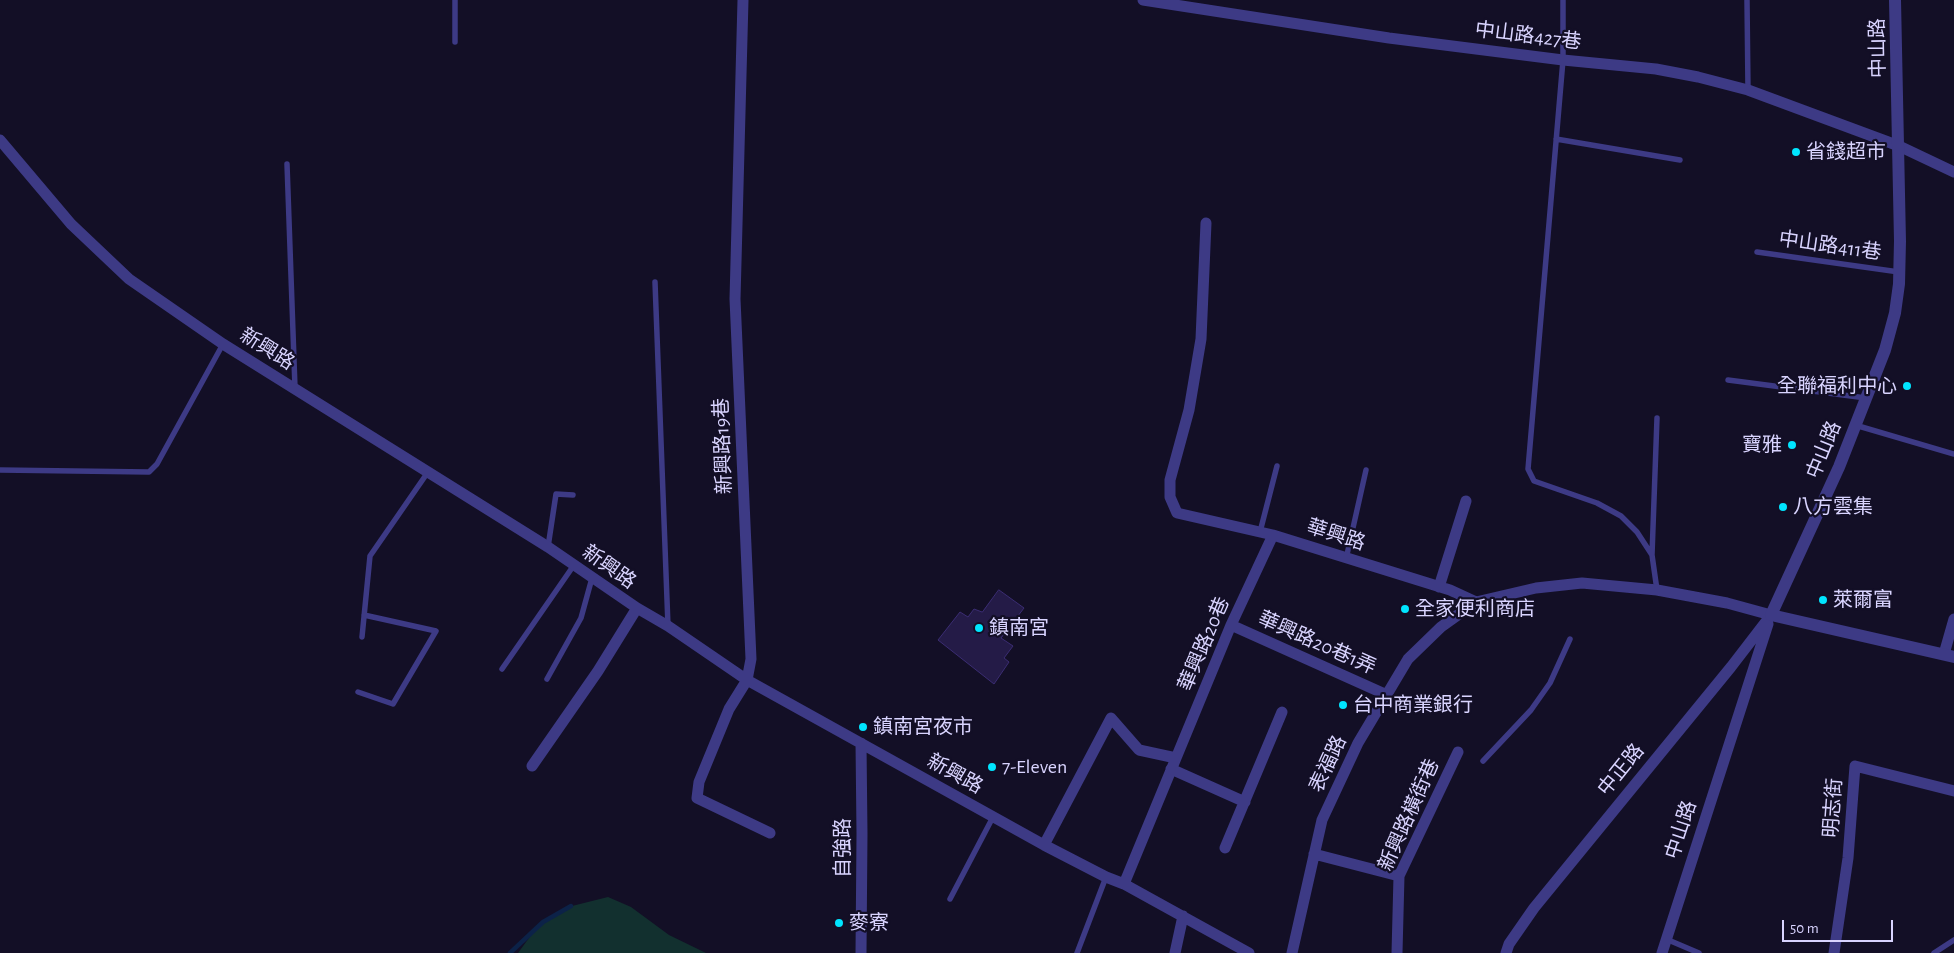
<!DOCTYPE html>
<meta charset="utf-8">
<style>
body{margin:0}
#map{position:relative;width:1954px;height:953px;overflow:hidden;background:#130f26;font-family:"Alegreya Sans",sans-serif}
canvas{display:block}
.scale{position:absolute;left:1782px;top:920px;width:111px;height:22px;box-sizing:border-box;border:2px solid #d9d4ff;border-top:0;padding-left:6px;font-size:15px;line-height:18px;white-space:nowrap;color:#d9d4ff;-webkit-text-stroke:4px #130f26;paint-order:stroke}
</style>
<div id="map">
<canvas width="1954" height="953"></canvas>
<div class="scale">50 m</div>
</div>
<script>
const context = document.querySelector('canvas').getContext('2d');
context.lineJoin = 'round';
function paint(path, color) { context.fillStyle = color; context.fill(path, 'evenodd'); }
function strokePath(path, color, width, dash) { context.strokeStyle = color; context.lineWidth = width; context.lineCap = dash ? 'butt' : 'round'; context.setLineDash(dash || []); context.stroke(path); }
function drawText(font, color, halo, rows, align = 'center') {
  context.font = font + ' "Alegreya Sans","Noto Sans TC",sans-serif'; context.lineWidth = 4.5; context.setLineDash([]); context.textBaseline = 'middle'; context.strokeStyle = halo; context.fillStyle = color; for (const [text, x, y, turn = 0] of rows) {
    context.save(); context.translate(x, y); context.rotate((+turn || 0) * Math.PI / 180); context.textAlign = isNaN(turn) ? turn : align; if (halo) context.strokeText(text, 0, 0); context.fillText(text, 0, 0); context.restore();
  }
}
paint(new Path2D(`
 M608,897L631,907L669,935L706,953H518L537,927L572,906Z`), '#12302f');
strokePath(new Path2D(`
 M510,953L543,922L571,906`), '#0c2248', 4.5);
const building = new Path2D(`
 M999,590L1024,608L1001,638L1013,646L1004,658L1009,662L994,684L938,640L960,612L968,617L974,609L982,612Z`);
paint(building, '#241b47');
strokePath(building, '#3b2d73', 1);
strokePath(new Path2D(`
 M455,0V42
 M1563,0V60L1528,469L1534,481L1597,503L1621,516L1637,532L1652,555L1657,590
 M1747,0L1748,90
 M1556,139L1680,160
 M287,164L295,388
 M1757,252L1899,272
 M655,282L668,626
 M1728,380L1866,398
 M1855,425L1954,454
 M0,470L149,472L157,464L223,344
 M1260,532L1277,466
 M548,547L556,494L573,495
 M1652,555L1657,418
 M1346,559L1366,470
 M362,637L370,556L428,472
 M502,669L574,565
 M547,679L581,618L592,578
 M358,692L393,704L436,631L364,615
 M1483,761L1531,710L1550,683L1570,639
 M950,899L993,817
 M1666,939L1699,953
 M1077,953L1106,877
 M1934,953L1954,940`), '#3d3a85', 5.5);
strokePath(new Path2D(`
 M743,0L735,299L751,659L747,680L729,709L699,782L697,798L770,833
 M1143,0L1389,38L1563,60L1656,69L1698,77L1748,90L1899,146L1954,172
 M0,140L71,224L129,279L223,344L548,547L637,608L668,626L747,680L1044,845L1106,877L1124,884L1249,953
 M1206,223L1201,339L1189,410L1170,480V497L1177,513L1273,535L1450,590L1476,602L1536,588L1582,583L1657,590L1727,603L1771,615
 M1439,587L1466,501
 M1231,625L1387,695
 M1944,654L1954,619
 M532,766L598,671L637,608
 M1171,769L1245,802
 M1044,845L1111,718L1139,750L1176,758
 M1225,848L1282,712
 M1314,854L1399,876
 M1124,884L1231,625L1273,535
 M861,953L862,834L861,743
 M1175,953L1183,916
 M1292,953L1322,820L1358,743L1408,659L1441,627L1476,602
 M1397,953L1399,876L1458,752
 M1506,953L1509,944L1534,908L1731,667L1771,615
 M1662,953L1768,624
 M1834,953L1848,858L1855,766L1954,791`), '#3d3a85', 11);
strokePath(new Path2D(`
 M1895,0L1900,241L1899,284L1895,313L1885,350L1839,467L1771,615L1954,657`), '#3d3a85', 12);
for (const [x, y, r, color] of [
 [1796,152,5,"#00e5ff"],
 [1907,386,5,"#00e5ff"],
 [1792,445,5,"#00e5ff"],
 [1783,507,5,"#00e5ff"],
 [1823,600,5,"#00e5ff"],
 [1405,609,5,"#00e5ff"],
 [979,628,5,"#00e5ff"],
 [1343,705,5,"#00e5ff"],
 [863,727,5,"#00e5ff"],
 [992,767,5,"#00e5ff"],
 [839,923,5,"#00e5ff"]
]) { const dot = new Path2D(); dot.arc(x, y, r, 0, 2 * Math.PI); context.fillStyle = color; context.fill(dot); strokePath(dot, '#130f26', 2); }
drawText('20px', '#d9d4ff', '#130f26', [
 ["中山路427巷",1528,36,7],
 ["中山路",1878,48,-91],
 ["中山路411巷",1830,246,8],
 ["新興路",267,349,32],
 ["新興路19巷",723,446,-92],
 ["中山路",1824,450,-68],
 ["華興路",1336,535,18],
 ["新興路",609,567,35],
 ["華興路20巷1弄",1317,643,24],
 ["華興路20巷",1204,644,-67],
 ["表福路",1328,764,-65],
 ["中正路",1621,770,-51],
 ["新興路",955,774,29],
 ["明志街",1833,808,-86],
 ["新興路橫街巷",1409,815,-66],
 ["中山路",1681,830,-72],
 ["自強路",843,848,-90]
]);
drawText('20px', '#d9d4ff', '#130f26', [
 ["省錢超市",1806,152],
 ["全聯福利中心",1897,386,"right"],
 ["寶雅",1782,445,"right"],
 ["八方雲集",1793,507],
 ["萊爾富",1833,600],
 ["全家便利商店",1415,609],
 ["鎮南宮",989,628],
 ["台中商業銀行",1353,705],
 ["鎮南宮夜市",873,727],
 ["7-Eleven",1002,767],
 ["麥寮",849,923]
], 'left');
</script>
